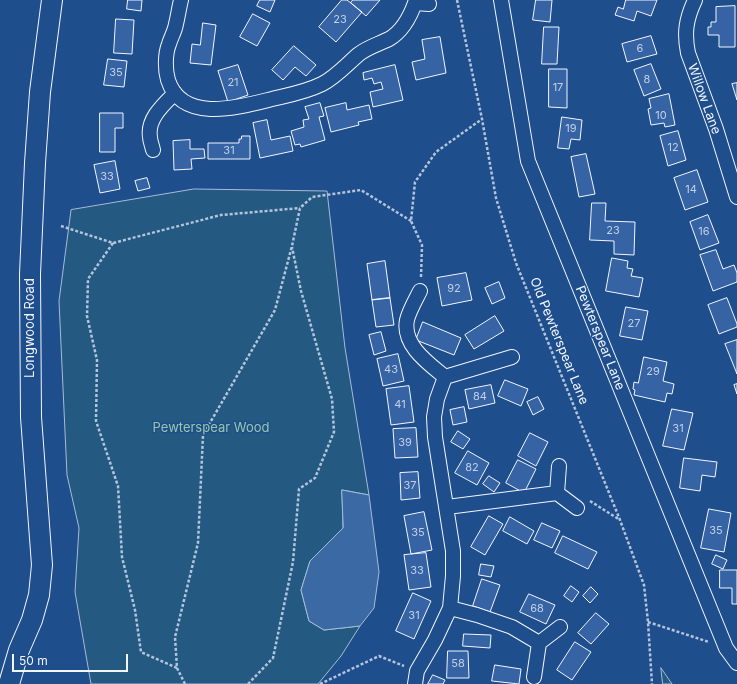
<!DOCTYPE html>
<style>
body{margin:0}
#map{position:relative;width:737px;height:684px;overflow:hidden;background:#1f4e8c;font-family:Inter,sans-serif}
canvas{display:block}
.scale{position:absolute;left:12px;top:654px;width:116px;height:18px;box-sizing:border-box;border:2px solid #f2f6ff;border-top:0;padding-left:5px;font-size:12px;line-height:14px;white-space:nowrap;color:#f2f6ff;-webkit-text-stroke:3px #1f4e8c;paint-order:stroke}
</style>
<div id="map">
<canvas width="737" height="684"></canvas>
<div class="scale">50 m</div>
</div>
<script>
const context = document.querySelector('canvas').getContext('2d');
context.lineJoin = 'round';
function paint(path, color) { context.fillStyle = color; context.fill(path, 'evenodd'); }
function strokePath(path, color, width, dash) { context.strokeStyle = color; context.lineWidth = width; context.lineCap = dash ? 'butt' : 'round'; context.setLineDash(dash || []); context.stroke(path); }
function drawText(font, color, halo, rows, align = 'center') {
  context.font = font + ' Inter,sans-serif'; context.lineWidth = 3; context.setLineDash([]); context.textBaseline = 'middle'; context.strokeStyle = halo; context.fillStyle = color; for (const [text, x, y, turn = 0] of rows) {
    context.save(); context.translate(x, y); context.rotate((+turn || 0) * Math.PI / 180); context.textAlign = isNaN(turn) ? turn : align; if (halo) context.strokeText(text, 0, 0); context.fillText(text, 0, 0); context.restore();
  }
}
const green = new Path2D(`
 M194,189L327,191L345,348L369,495L342,490L343,528L310,561L301,590L309,621L324,630L360,626L341,656L318,684H91L75,592L79,528L67,475L59,301L71,210Z
 M661,668L672,684H663Z`);
paint(green, '#245a82');
strokePath(green, '#a8bbd7', 1);
const water = new Path2D(`
 M342,490L369,495L379,572L374,608L360,626L324,630L309,621L301,590L310,561L343,528Z`);
paint(water, '#3b69a3');
strokePath(water, '#a8bbd7', 1);
const building = new Path2D(`
 M128,0H142L141,11L127,9Z
 M260,0H275L270,12L257,6Z
 M342,0H347L362,12L336,42L319,27Z
 M353,0H380L366,16L351,3Z
 M536,0H552L550,22L533,20Z
 M626,0H657L651,16L637,11L634,21L615,15L618,7L623,9Z
 M735,6V47H719V35H708V27H711V22H716V7Z
 M253,14L270,23L257,46L240,37Z
 M116,19L134,20L132,54L114,53Z
 M203,23L216,25L211,65L190,63L192,44L200,45Z
 M544,27H559L557,64H542Z
 M651,36L657,54L627,62L622,44Z
 M440,37L446,73L416,80L412,62L425,59L422,40Z
 M294,46L316,65L306,76L295,67L283,80L272,70Z
 M108,59L127,61L124,87L104,85Z
 M651,64L661,89L644,96L634,70Z
 M238,65L248,95L228,102L218,71Z
 M395,65L403,100L373,107L370,92L383,89L381,82L374,84L372,78L364,80L363,73Z
 M549,69H567V108L549,107Z
 M737,83V100L732,84Z
 M669,94L675,125L665,127L664,123L651,125L648,109L651,108L649,99Z
 M320,103L324,116L319,117L325,140L301,147L300,144L295,145L291,131L304,127L303,120L309,119L305,107Z
 M346,103L347,110L369,105L372,119L358,122L359,125L331,132L325,108Z
 M100,113H123V128H115V152H100Z
 M562,117L582,120L580,140L571,139L569,149L558,148Z
 M267,120L271,140L290,136L293,151L260,158L253,123Z
 M678,131L686,160L668,166L660,136Z
 M242,136H250V159H208V143H239V139H241Z
 M190,140V149H204L205,158L191,159L192,169L174,170L173,141Z
 M586,154L595,194L579,197L571,157Z
 M115,161L120,189L100,193L94,165Z
 M697,170L708,202L685,210L674,178Z
 M147,178L150,188L138,191L135,181Z
 M592,203H606L605,221L635,222L634,255L614,254V241L590,240Z
 M708,215L719,243L700,250L690,222Z
 M716,250L723,269L734,265L737,273V282L713,291L700,255Z
 M612,258L628,261L627,268L633,269L631,276L643,278L639,297L606,291Z
 M385,261L390,298L372,300L367,264Z
 M466,273L472,300L442,306L437,278Z
 M499,282L505,298L492,304L485,288Z
 M390,298L394,325L376,327L372,300Z
 M727,298L737,324V327L719,334L708,305Z
 M626,307L648,311L642,340L620,336Z
 M495,316L504,331L474,349L465,335Z
 M423,322L461,338L454,355L416,340Z
 M381,332L386,351L374,355L369,335Z
 M737,340V374L725,344Z
 M398,354L404,381L383,386L377,359Z
 M644,357L667,362L663,381L674,384L672,394L667,393L665,402L634,395L635,390L633,389L634,382L638,383Z
 M505,380L528,389L521,406L498,396Z
 M737,384V394L734,385Z
 M491,385L495,403L469,409L465,390Z
 M409,386L414,422L391,425L386,389Z
 M538,397L544,409L533,415L527,402Z
 M464,407L467,422L453,425L450,410Z
 M672,409L693,413L684,450L663,446Z
 M416,428L418,457L395,458L393,429Z
 M458,431L470,439L463,449L451,442Z
 M530,433L548,442L536,466L518,456Z
 M468,451L489,463L477,485L455,473Z
 M684,458L717,462L715,477L702,475L700,491L680,488Z
 M518,460L536,469L524,493L506,483Z
 M418,472L420,498L401,500L400,473Z
 M489,476L500,483L494,492L483,484Z
 M709,509L731,513L724,552L701,548Z
 M424,512L432,550L411,554L404,516Z
 M489,516L503,524L485,555L471,547Z
 M510,517L534,531L527,544L503,531Z
 M542,523L560,531L552,548L534,540Z
 M563,536L597,552L588,569L555,553Z
 M426,553L431,587L409,590L404,555Z
 M716,555L727,560L723,569L712,564Z
 M481,564L494,566L491,577L479,575Z
 M720,570H737V604H732V588H720Z
 M482,579L500,585L490,612L473,606Z
 M571,586L579,592L572,602L564,596Z
 M591,587L598,594L590,603L583,596Z
 M413,593L431,601L414,639L396,631Z
 M529,594L555,605L546,624L520,612Z
 M596,613L609,624L591,644L578,633Z
 M464,634L491,635L490,648L463,646Z
 M575,642L591,652L572,680L557,670Z
 M448,651H468L469,678H447Z
 M495,665L521,669L519,684L492,681Z
 M433,675L445,680L443,684H428Z`);
paint(building, '#3563a3');
strokePath(building, '#f2f6ff', 1);
const street = new Path2D(`
 M181,0C179,8 178,16 176,24C175,31 171,37 169,44C165,54 165,70 168,80C182,124 240,107 272,99C289,95 306,92 322,84C336,77 347,64 359,54C368,47 379,44 389,39C403,31 411,15 416,0
 M501,0L528,161L726,648L737,663
 M695,0C686,19 684,33 688,53L716,129L737,197
 M415,3L429,4
 M153,150C152,145 150,141 150,137C147,119 163,105 175,93
 M445,377L512,357
 M559,466L557,493L577,508
 M447,507L557,493
 M450,608L477,615L512,627L539,643
 M534,677L539,643L560,627
 M415,684L417,671L435,640L450,608L453,576V551L435,437L434,417L437,399L445,377C428,363 402,345 407,320C409,311 416,299 420,291`);
const secondary = new Path2D(`
 M9,684L19,650L32,620L39,595L42,565L31,417L30,274L35,163L40,92L52,0`);
strokePath(street, '#f2f6ff', 16);
strokePath(secondary, '#f2f6ff', 22);
strokePath(new Path2D(`
 M457,0L482,119L496,198L516,263L620,520L644,585L648,622L652,684
 M61,226L113,243L221,215L300,208
 M113,243L88,279L87,316L97,360L96,421L118,486L122,557L135,610L141,652L177,668
 M421,277L422,245L411,221L415,182L436,152L482,119
 M590,501L620,520
 M648,622L709,642
 M185,684L177,668L175,637L198,543L203,435L275,310L292,246L300,208L312,197L361,190L411,221
 M248,684L273,658L293,562L299,489L315,478L334,432L332,399L301,291L292,247
 M320,684L379,656L404,666`), '#b3c4dc', 2.5, [3, 2]);
strokePath(street, '#1f4e8c', 14);
strokePath(secondary, '#1f4e8c', 20);
drawText('11px', '#c3d1e8', null, [
 ["23",340,20],
 ["6",640,49],
 ["35",116,73],
 ["8",647,80],
 ["21",233,83],
 ["17",558,88],
 ["10",661,116],
 ["19",571,129],
 ["12",673,148],
 ["31",229,151],
 ["33",107,177],
 ["14",691,190],
 ["23",613,231],
 ["16",704,232],
 ["92",454,289],
 ["27",634,324],
 ["43",391,370],
 ["29",653,372],
 ["84",480,397],
 ["41",400,405],
 ["31",678,429],
 ["39",405,443],
 ["82",472,468],
 ["37",410,486],
 ["35",716,531],
 ["35",418,533],
 ["33",417,571],
 ["68",537,609],
 ["31",414,616],
 ["58",458,664]
]);
drawText('13px', '#f2f6ff', '#1f4e8c', [
 ["Willow Lane",704,99,70],
 ["Longwood Road",30,328,-90],
 ["Pewterspear Lane",600,338,68],
 ["Old Pewterspear Lane",559,341,68]
]);
drawText('13px', '#97c8a6', '#1f4e8c', [
 ["Pewterspear Wood",211,428]
]);
</script>
